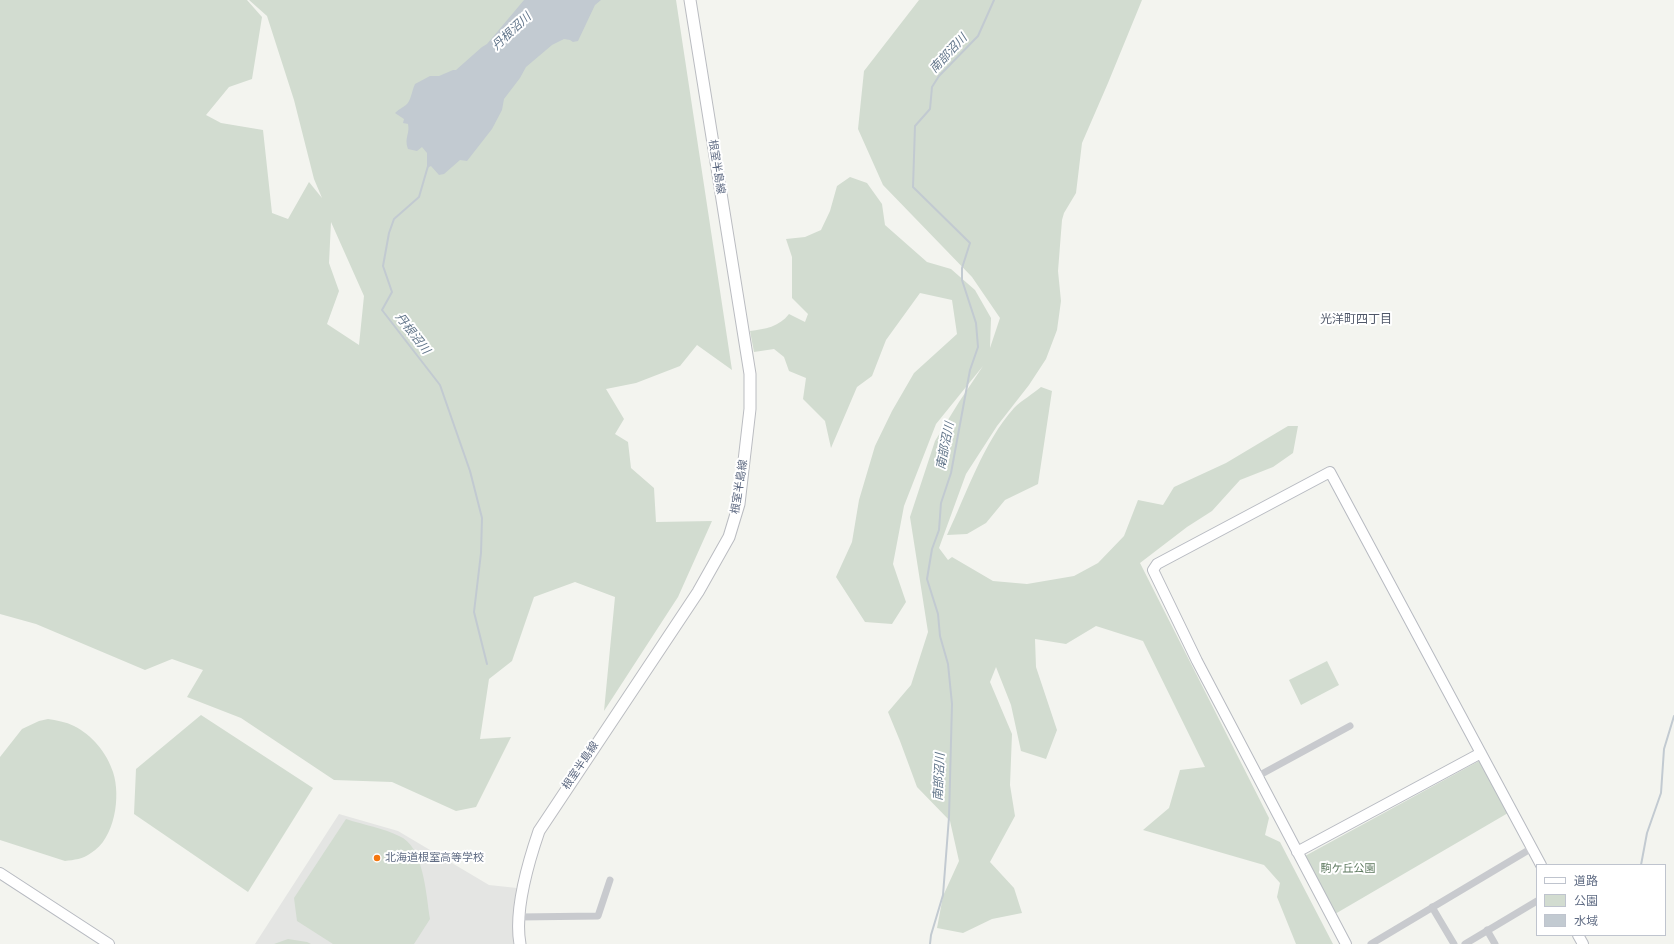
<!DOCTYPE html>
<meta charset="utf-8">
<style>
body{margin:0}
#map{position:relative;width:1674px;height:944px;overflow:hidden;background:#f3f4ef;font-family:"Nunito Sans","Noto Sans JP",sans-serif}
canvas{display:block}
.legend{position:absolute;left:1536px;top:864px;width:130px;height:72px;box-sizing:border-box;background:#fff;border:1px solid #bfc4ce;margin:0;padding:5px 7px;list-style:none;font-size:12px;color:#606c84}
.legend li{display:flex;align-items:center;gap:8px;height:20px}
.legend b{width:20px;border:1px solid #bfc4ce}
</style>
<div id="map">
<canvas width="1674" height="944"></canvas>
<ul class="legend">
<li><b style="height:5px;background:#fff"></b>道路</li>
<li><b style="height:11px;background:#d2dcd0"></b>公園</li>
<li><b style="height:11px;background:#c2cad1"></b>水域</li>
</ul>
</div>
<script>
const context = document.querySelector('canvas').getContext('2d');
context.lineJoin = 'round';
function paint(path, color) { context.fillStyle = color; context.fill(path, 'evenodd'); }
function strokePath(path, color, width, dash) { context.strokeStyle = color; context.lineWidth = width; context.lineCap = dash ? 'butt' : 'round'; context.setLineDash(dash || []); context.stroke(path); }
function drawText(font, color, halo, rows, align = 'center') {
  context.font = font + ' "Nunito Sans","Noto Sans JP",sans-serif'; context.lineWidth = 4; context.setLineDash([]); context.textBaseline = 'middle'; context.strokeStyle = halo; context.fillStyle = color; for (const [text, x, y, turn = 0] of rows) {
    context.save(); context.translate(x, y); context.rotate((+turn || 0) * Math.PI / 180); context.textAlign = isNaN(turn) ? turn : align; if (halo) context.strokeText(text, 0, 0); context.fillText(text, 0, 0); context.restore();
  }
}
paint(new Path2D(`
 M339,814L398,831L489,885L517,888L513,944H255Z`), '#e4e5e3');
paint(new Path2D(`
 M0,0H247L262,17L252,79L229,87L206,115L221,123L263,130L272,213L288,219L309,182L322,198L314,179L294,100L267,16L249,0H676L732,370L697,345L680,366L636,383L606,389L624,419L615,434L628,442L631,468L654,488L656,522L712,521L678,597L604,711L615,597L575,582L534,597L512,661L489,679L480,739L511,737L476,807L456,811L392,782L334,780L241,718L187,697L203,670L172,659L145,670L36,624L0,614ZM331,222L364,296L359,345L327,324L339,291L329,263Z
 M919,0H1142L1108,83L1082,143L1076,193L1064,213L1062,220L1058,271L1061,301L1057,330L1046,359L1029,385L997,426L966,474L939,548L948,560L952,557L993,581L1027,584L1074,576L1098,563L1124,536L1138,500L1163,505L1174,487L1226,463L1288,426H1298L1293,453L1273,467L1240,480L1212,511L1187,527L1140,563L1269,818L1265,835L1280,842L1333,944H1296L1277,897L1280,883L1264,865L1143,830L1169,808L1180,770L1205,767L1143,641L1096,626L1066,644L1035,639L1036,667L1057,730L1046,759L1021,751L1011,705L996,667L990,682L1012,734L1010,785L1015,816L990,862L1014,888L1022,913L992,919L963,933L937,928L943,896L959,861L950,821L917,787L900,741L888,712L911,685L928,632L910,517L935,441L959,402L983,366L936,424L904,506L893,564L906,602L892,624L865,622L836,577L852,542L859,500L875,446L892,411L914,373L957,334L952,300L920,293L886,340L872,376L857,387L831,448L825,421L803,399L806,378L789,371L784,357L774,349L754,352L750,331C765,329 779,327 789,314L805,322L808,314L792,298V257L786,239L805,237L821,230L830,211L837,186L850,177L867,183L882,204L885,225L927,262L951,269L975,290L991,318L990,348L1000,318L972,277L883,185L858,129L864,71Z
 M1041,387L1052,391L1038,484L1005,500L986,523L967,534L947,535C967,493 983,443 1014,408C1022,400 1033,394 1041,387Z
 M1327,661L1339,685L1301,705L1289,680Z
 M201,715L313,788L248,892L134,814L136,769Z
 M48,719C56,720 66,722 74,726C92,735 107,753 113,772C121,796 115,839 91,853C83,859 74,860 65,861L0,840V757L22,729L39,721Z
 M1479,761L1508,813L1335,914L1305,856Z
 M346,819C364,825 383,828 399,836C424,846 426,895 430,919L414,944H333L297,921L294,898Z
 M288,939L307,942L311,944H274Z`), '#d2dcd0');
paint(new Path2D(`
 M524,0H601L595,5L578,41L573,42L570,40L564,39L552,45L526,67L520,78L504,99L502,110L492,129L467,161L460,160L444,174L439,175L431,166L427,168V153L422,147L417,151L408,149C404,137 410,135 408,124L403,123L404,119L395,113C399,109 402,108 406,105C411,101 412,90 415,84L430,76H439L453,70H456L482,47L487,44Z`), '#c2cad1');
strokePath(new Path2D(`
 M428,166L419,197L394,219L389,233L383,266L392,292L382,310L440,385L470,471L482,518L481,553L474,612L487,664
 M1641,865L1647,833L1661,793L1664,749L1674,716
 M930,944L931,935L943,895L949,817L952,704L948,664L940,636L938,614L927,579L932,549L939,530L941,503L951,473L970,370L978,347L976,323L962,280V268L970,243L913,187L915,126L930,109L932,87L939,76L978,36L994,0`), '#c2cad1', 2);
const secondary = new Path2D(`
 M1297,852L1481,753
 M0,873L109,944
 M1578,935L1583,944
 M1346,944L1197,661L1153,570L1157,564L1330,472L1541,865`);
const primary = new Path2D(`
 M520,944C514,911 528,863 539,831L698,592L729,537L739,504L750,409V374L690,0`);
strokePath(secondary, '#b7bac1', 12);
strokePath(primary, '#babcc1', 13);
strokePath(new Path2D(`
 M1258,776L1350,726
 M1432,907L1454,944
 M520,917L598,916L610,880
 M1487,930L1495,944
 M1371,944L1532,848
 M1465,944L1537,901`), '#c8cace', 7);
strokePath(secondary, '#fff', 10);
strokePath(primary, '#fff', 11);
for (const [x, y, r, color] of [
 [377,858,4,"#f5770f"]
]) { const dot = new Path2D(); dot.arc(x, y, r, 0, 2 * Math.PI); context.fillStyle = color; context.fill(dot); strokePath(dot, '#fff', 1.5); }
drawText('11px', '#606c84', '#fff', [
 ["根室半島線",716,167,81],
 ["根室半島線",740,487,-81],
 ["根室半島線",581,766,-56]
]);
drawText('11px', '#606c84', '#fff', [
 ["北海道根室高等学校",385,858]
], 'left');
drawText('11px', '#5f7a60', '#fff', [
 ["駒ケ丘公園",1348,869]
]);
drawText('italic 12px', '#607489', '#fff', [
 ["丹根沼川",512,32,-43],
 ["南部沼川",949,54,-47],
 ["丹根沼川",412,334,52],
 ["南部沼川",946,446,-79],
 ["南部沼川",940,777,-87]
]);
drawText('12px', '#4f5768', '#fff', [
 ["光洋町四丁目",1356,320]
]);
</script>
